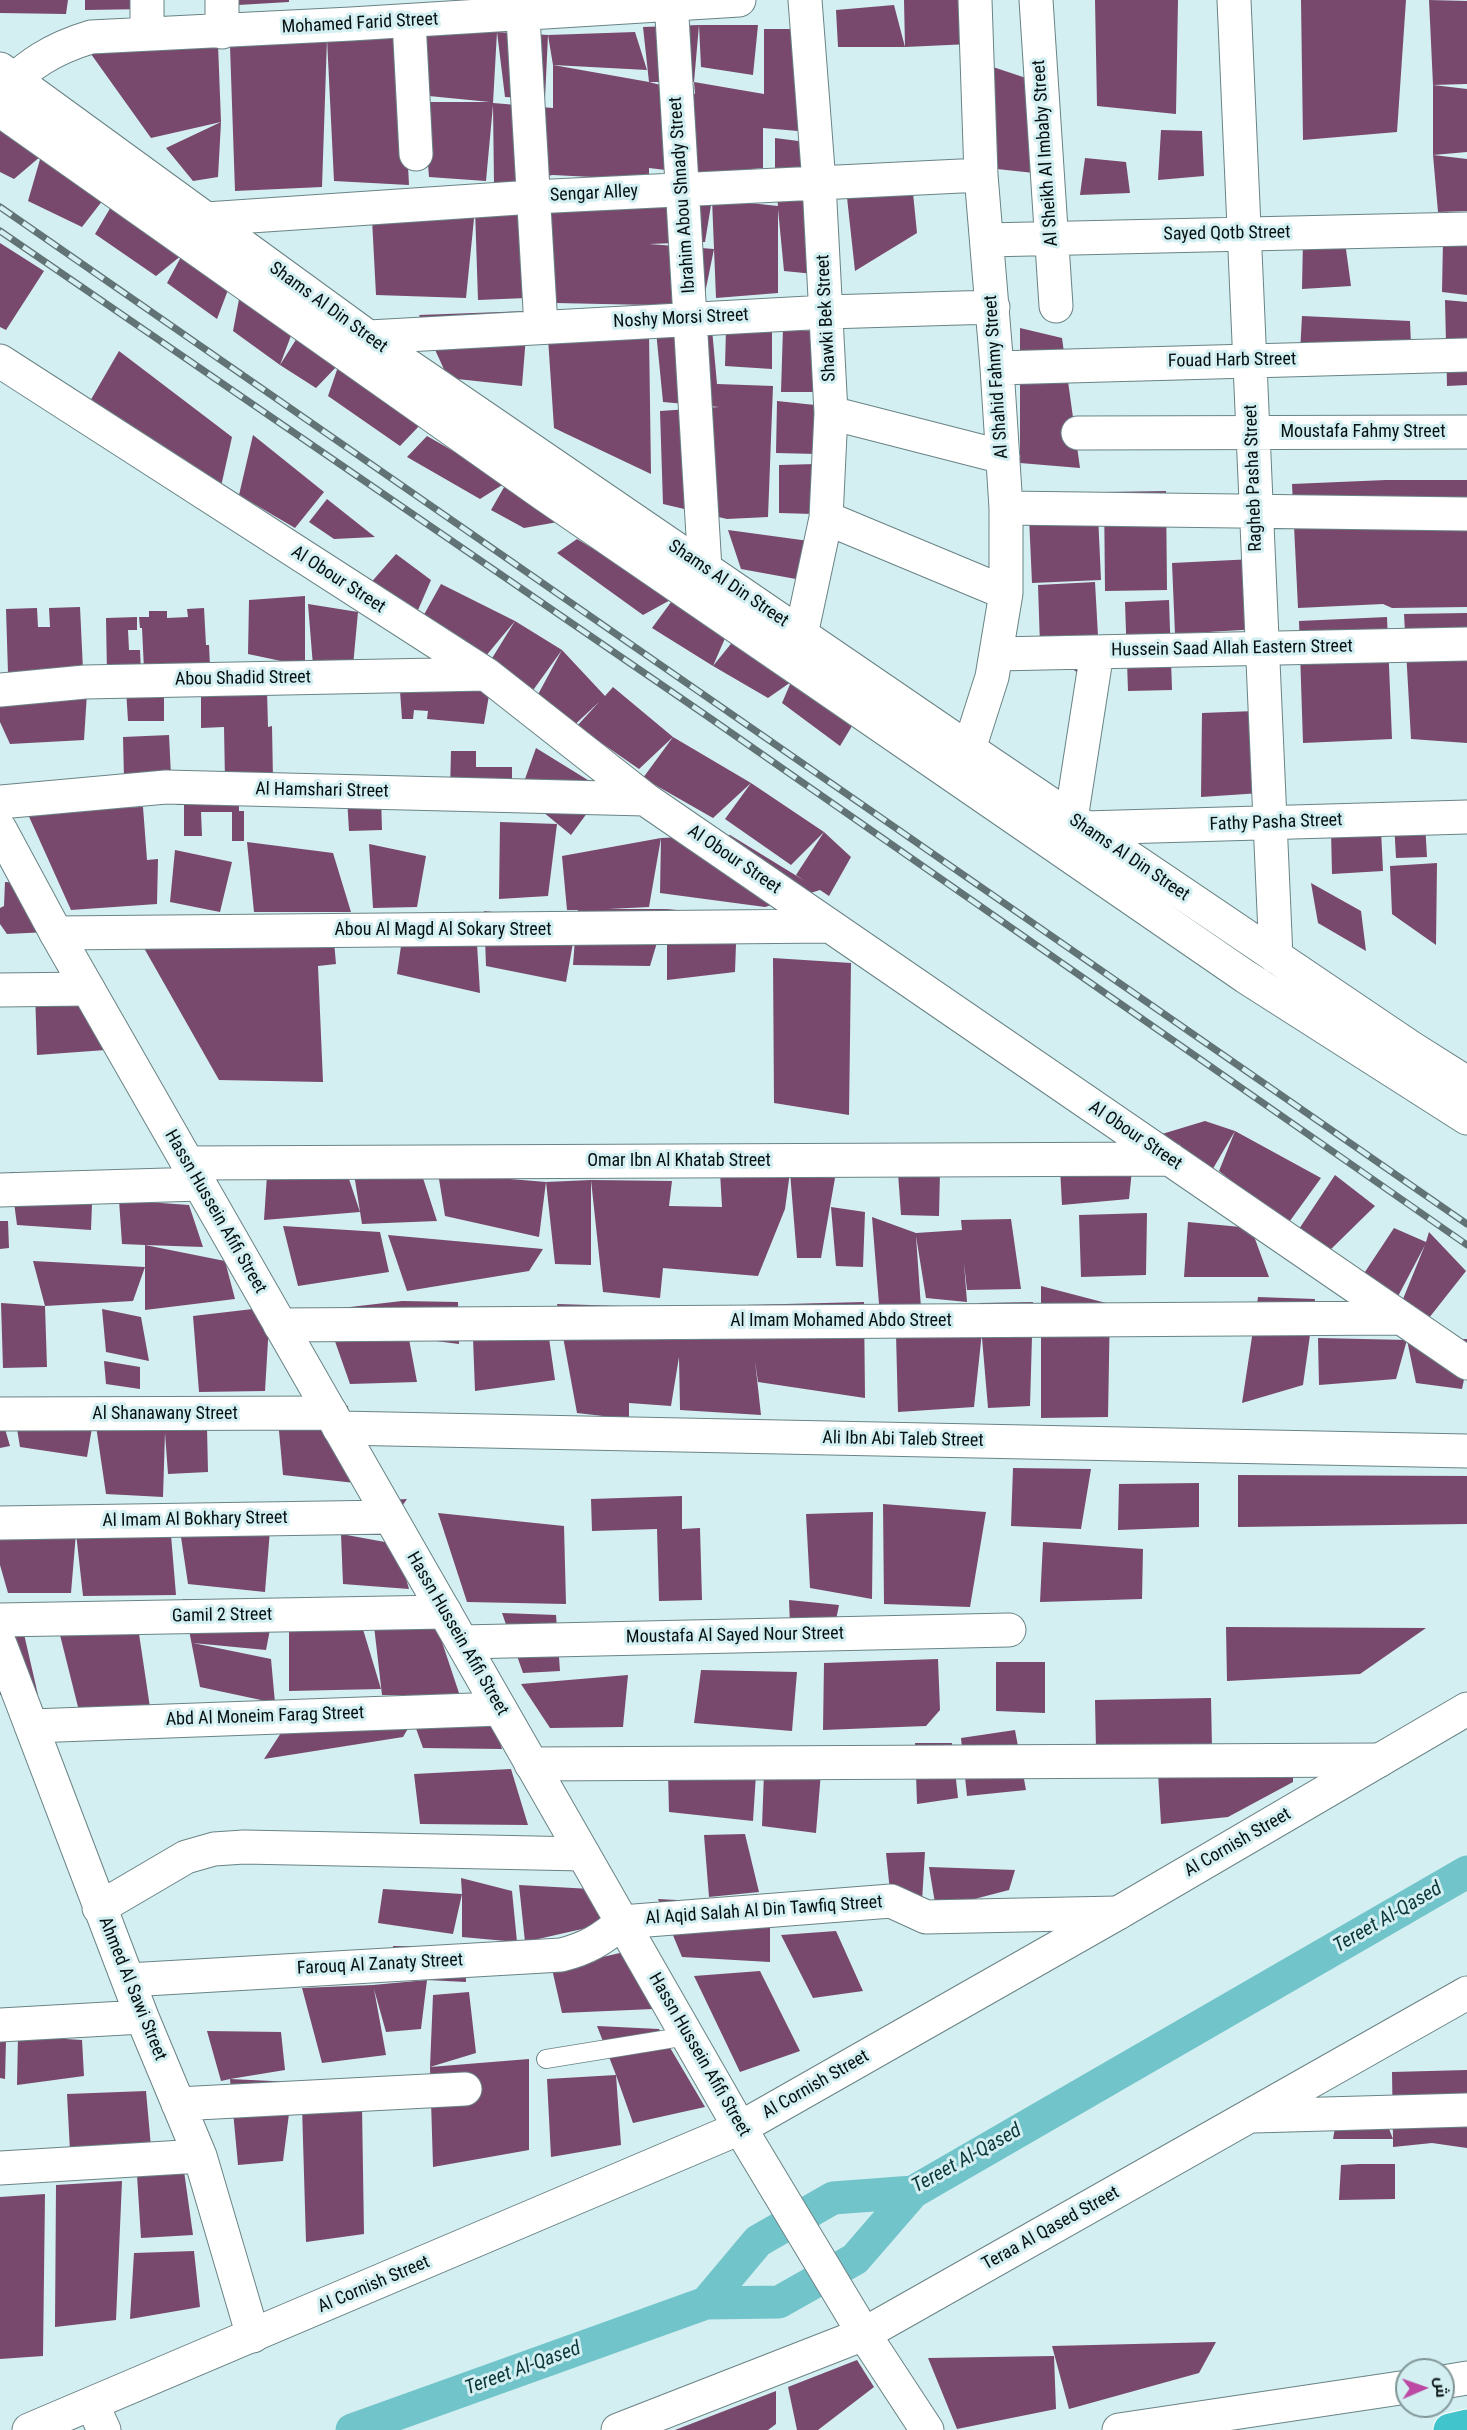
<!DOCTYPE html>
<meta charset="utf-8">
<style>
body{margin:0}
#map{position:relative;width:1467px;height:2430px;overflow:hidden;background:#d3eff1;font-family:"Roboto Condensed",Cairo,sans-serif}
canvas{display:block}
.north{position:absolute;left:1395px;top:2358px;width:60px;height:60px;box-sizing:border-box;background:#d3eff1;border:2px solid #819697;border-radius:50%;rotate:88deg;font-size:16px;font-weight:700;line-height:24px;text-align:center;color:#061011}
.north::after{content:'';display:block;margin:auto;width:21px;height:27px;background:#bc4aa5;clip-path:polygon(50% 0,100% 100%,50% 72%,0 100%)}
</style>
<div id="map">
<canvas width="1467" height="2430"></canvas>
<div class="north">ش</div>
</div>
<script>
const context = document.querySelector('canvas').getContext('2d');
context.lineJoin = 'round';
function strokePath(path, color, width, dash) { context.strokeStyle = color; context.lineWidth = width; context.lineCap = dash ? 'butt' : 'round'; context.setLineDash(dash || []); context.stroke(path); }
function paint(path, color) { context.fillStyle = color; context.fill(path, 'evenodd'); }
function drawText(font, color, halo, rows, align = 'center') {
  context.font = font + ' "Roboto Condensed",sans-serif'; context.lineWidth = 6; context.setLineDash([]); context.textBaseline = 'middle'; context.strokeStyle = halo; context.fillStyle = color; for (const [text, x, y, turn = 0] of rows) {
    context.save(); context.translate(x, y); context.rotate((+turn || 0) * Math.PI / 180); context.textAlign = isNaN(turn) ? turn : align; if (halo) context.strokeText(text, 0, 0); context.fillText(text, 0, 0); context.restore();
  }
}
strokePath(new Path2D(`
 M706,2303L779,2302L855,2259L913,2192
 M352,2430L706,2303L758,2241L833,2198L913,2192L1467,1872`), '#71c4ca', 33);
paint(new Path2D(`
 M0,0H68L66,14L0,13Z
 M85,0H147V9L85,10Z
 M237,0H289V2L238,5Z
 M904,0H967L970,44L905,47H838L836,10L894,5L905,47Z
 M1095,0H1178L1176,114L1097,106Z
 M1301,0H1406L1397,132L1303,140Z
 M1429,0L1467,1V84L1433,85Z
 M699,25L694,82H649L695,94L694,82L764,94V29H801L798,131L763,128V168L699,174L649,168V180L553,175L494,184L493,105L486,181L429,177L423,102H490L429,96L424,32H497L548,35L635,32L647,70L553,65L548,35L545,99L505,97L497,32L493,103L553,108V65L649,82L643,27L699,25H758L753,75L701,67Z
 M327,34L401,35L409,185L334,181L327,39L322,187L235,191L230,46Z
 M218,44L221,122L151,138L91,54Z
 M993,67L1026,78L1034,173L997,169Z
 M1433,85L1467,89V152L1433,155L1467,159V211L1438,212L1433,155Z
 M221,122L218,177L193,181L166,148Z
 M0,128L41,156L103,200L82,227L28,201L41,156L14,179L0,172Z
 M1161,130L1202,131L1204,176L1158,180Z
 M775,138L806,142L807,173L775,174Z
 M1085,158L1126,162L1130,193L1080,195Z
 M910,163L917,233L855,271L844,170Z
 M811,195L814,274L784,271L778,209V293L716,298L712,199L778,206L777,196Z
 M712,199L705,242L649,244L714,249L703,303L650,305L556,303L550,211Z
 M112,205L182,255L228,290L217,319L167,283L182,255L156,276L95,234Z
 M526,208V298L478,300L475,209L466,298L376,295L372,219L475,209Z
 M1303,238L1345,242L1351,286L1302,289Z
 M1443,240L1467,244V295L1442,292Z
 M0,243L44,271L6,330L0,327Z
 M240,294L292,333L280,365L233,331Z
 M1445,300L1467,302V385L1447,386Z
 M528,311L522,386L448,378L419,315Z
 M1302,316L1410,321L1412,369L1299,371Z
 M783,328L818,332V392H781Z
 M1020,328L1062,338L1080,468L1020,463Z
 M712,329L717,384L773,386L768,517L727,519L663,504L660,411L719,407L663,402L656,331Z
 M726,329H772V369L725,366Z
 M649,334L651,474L554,428L548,338Z
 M297,338L339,364L316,388L280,365Z
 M119,351L232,437L220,491L89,403Z
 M339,364L421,424L400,446L328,396Z
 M777,401L815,405L817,454L776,453Z
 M253,435L324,492L295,528L239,495Z
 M427,436L507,482L480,499L407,457Z
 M816,464L813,514L779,513V465Z
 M1386,480H1467V607L1392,608L1383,604L1298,608L1292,484Z
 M507,482L569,520L524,528L491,510Z
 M1166,491L1167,590L1105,591L1104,492Z
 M1097,493L1101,580L1032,583L1028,495Z
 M327,499L375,537L334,539L309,522Z
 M728,530L809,541L796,579L741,569Z
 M577,539L674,598L726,636L713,666L734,640L791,682L768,698L713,666L652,628L674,598L643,615L557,553Z
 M396,554L431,580L412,624L361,594Z
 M1254,559L1258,629L1175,634L1172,563Z
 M1095,582L1101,690L1040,645L1038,585Z
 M441,584L515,621L480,663L421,620Z
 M305,596V666L248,654L249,600Z
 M1169,600L1172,690L1128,691L1125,602Z
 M308,604L358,612L353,666H313Z
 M80,607L83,670L8,673L6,609L37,608L38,627H50L49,608Z
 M204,608L206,645H209L210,666L144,669L142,628H140L139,617H149V611H167V618L188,617L187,609Z
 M1467,613V743L1411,739L1404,614Z
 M137,617V630H128L129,650H140L141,672L107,674L106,618Z
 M1387,617L1392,739L1303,743L1299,621Z
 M515,621L562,650L526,700L486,668Z
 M562,650L605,696L613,687L673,737L751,783L824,832L851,857L829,896L820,890L765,907L660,893L661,838L649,907L608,909H667L737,916L735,972L667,980V909L650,966L573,965L576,926L566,982L486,966L484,911L577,921L578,910H567L562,856L661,838L730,835L805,881L796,875L824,832L791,865L725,819L751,783L713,818L643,778L673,737L639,769L577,726L599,702L568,731L535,700Z
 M399,677L492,678L484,724L427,719L428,711L414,710L413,719H402Z
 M791,682L798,684L852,726L840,746L782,703Z
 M164,687V721H128L126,689Z
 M267,690L268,727L272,726L273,780L225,781L224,727L201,728V691Z
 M87,693L84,740L10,744L0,722V704Z
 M1255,711L1261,793L1201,797L1202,713Z
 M169,735L171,776L124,778L123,737Z
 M536,748L604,790L571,835L520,793Z
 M451,751H476V767H512V792L450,791Z
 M176,791L239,792V811H244V841H232V812H201L202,836H184V805H177Z
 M381,797L382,830L349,831L347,798Z
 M143,807L147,860L158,859L157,904L71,910L26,810Z
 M500,822L557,824L548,896L499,899Z
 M1394,822L1425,823L1427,857L1396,858Z
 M1381,830L1383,871L1332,874L1331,831Z
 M247,842L333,853L351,912H254Z
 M369,844L426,856L417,907L373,908Z
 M175,850L232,862L220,912L170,902Z
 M1437,863L1436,945L1392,914L1390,866Z
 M5,882L22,883L48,932L7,934L0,924V908L4,906Z
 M1311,883L1361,911L1366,951L1318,923Z
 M402,939L477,944L480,993L397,974Z
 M140,941H334L336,964L318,966L323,1082L219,1080Z
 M773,958L851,963L849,1115L774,1103Z
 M35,990L104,991L133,1048L37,1055Z
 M1205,1121L1235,1131L1321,1178L1287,1225L1219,1171L1235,1131L1211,1172L1162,1134Z
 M1060,1168L1132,1170L1129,1199L1062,1205Z
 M940,1171L939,1216L901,1215L898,1173Z
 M10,1172L93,1178L91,1230L17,1225Z
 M720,1172H790L835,1178L821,1258H797L790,1172L785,1209L758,1276L663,1268L660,1298L603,1292L591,1180V1265L555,1264L546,1182L539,1237L445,1216L438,1173L546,1182L591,1180L672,1181L669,1206L722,1207Z
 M347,1173L360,1212L264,1220L267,1175Z
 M354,1174L422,1175L437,1221L362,1224Z
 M1335,1175L1375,1206L1325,1255L1299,1229Z
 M119,1200L189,1205L203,1247L145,1245L225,1261L235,1299L145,1310V1245L122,1244Z
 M831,1207L865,1212L863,1267L836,1266Z
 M1147,1213L1146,1275L1081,1277L1079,1215Z
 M872,1217L916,1233L962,1230L961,1220L1011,1219L1021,1289L967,1290L964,1263L967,1302L926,1298L916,1236L921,1308L879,1304Z
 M0,1221H8L9,1248L0,1249Z
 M1188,1222L1251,1228L1269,1277H1184Z
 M283,1226L380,1232L389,1272L298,1286Z
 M1394,1228L1426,1242L1429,1232L1466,1271L1425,1323L1403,1299L1425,1245L1395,1302L1361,1278Z
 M388,1235L543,1249L529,1271L407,1291Z
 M33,1261L145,1267L133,1301L45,1306Z
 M1041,1286L1110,1304L1108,1417L1041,1418Z
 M1258,1297L1315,1299L1303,1385L1242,1403Z
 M402,1301L458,1302L459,1344L412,1338L403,1307L417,1382L350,1384L324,1310Z
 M864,1302L865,1398L758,1382L755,1361L761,1415L680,1410L679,1357L671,1406L629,1403V1419L577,1413L557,1304L688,1308L682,1340L752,1337L746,1305Z
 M1033,1302L1030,1406L988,1408L979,1303Z
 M1,1303L45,1306L47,1367L3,1368Z
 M270,1307L265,1391L199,1392L193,1316Z
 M102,1309L141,1317L149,1361L106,1352Z
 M545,1310L555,1380L475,1391L472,1312Z
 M982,1332L974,1407L898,1412L896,1334Z
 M1318,1338L1407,1340L1396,1379L1319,1385Z
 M1467,1339V1365L1462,1389L1416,1383L1407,1340Z
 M104,1361L140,1367V1389L106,1384Z
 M12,1398L97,1399L87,1457L20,1447Z
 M276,1398L348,1406L355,1483L283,1475Z
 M0,1412L10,1446L0,1448Z
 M96,1426L207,1427L208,1472L168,1474L165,1433L163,1497L106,1494Z
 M1013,1468L1091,1469L1081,1529L1011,1526Z
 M1238,1475L1467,1476V1524L1238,1527Z
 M1199,1483V1527L1118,1530L1119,1484Z
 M682,1496V1529L700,1528L702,1600L659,1601L657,1529L592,1531L591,1499Z
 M407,1499L382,1535L341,1534L396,1544L409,1589L343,1584L341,1534L306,1504Z
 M883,1504L986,1512L970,1607L884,1604Z
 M873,1512L872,1599L810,1588L806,1514Z
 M438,1513L564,1526L566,1604L467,1602Z
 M270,1530L265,1592L188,1584L181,1537Z
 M76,1533L71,1593H8L0,1565V1538L76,1533L171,1535L176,1595L83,1596Z
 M1043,1542L1143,1549L1142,1599L1040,1602Z
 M427,1597L460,1696L382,1695L374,1626Z
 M183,1599L275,1604L266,1650L193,1643L271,1659L275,1703L200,1687Z
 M789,1600L839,1605L830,1650L791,1651Z
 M502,1613L556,1615L560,1671L523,1673Z
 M362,1626L381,1689L289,1691V1627Z
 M58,1627H138L152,1721L78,1707Z
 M1226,1627L1426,1628L1360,1674L1227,1681Z
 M24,1634L38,1695H0V1635Z
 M938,1659L940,1710L926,1726L823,1730L824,1663Z
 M996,1662H1045V1713L996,1711Z
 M701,1670L797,1672L792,1731L694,1723Z
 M628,1675L623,1727L550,1728L521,1684Z
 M1211,1698L1212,1748L1096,1750L1095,1700Z
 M292,1716L413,1720L403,1737L264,1759Z
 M493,1719L502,1749L423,1748L413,1720Z
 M1015,1730L1026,1790L967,1796L961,1738Z
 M915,1743H952L958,1798L917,1804Z
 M511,1769L528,1825L420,1824L414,1774Z
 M1293,1769V1782L1228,1817L1161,1824L1158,1773Z
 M668,1770L756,1774L753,1821L669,1812Z
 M821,1772L816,1833L762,1826L764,1773Z
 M745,1834L759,1892L709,1897L704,1835Z
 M925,1852L922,1901H891L886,1853Z
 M929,1867L1015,1870L1009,1890L936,1909Z
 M461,1878L512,1891L517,1942L462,1937V1894L453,1934L378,1923L383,1889L462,1894Z
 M519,1885L591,1889L604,1924L525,1942Z
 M658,1899L770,1905V1962L682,1957Z
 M836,1931L863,1991L813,1998L781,1935Z
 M393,1946L465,1947L466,1982L427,1980L421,2029L386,2032L374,1989L386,2055L322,2063L302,1988L373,1985L427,1980L391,1979Z
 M624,1952L653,2009L562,2013L552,1969Z
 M760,1971L800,2051L740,2072L694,1976Z
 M469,1992L476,2053L430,2067L433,1995Z
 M597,2026L659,2029L705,2107L633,2123L616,2075L621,2145L551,2157L547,2079L616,2075Z
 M207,2031L281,2032L285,2070L230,2079L293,2082L283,2161L238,2165L230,2079L221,2081Z
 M18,2036L82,2040L84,2076L17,2085Z
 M0,2041H6L5,2079L0,2078Z
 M529,2059V2150L433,2167L430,2067Z
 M1467,2070V2148L1432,2143L1393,2147V2139H1333L1336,2122L1386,2121L1393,2139L1392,2072Z
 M146,2091L151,2147L70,2151L67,2094Z
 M302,2106L362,2107L364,2234L306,2242Z
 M1359,2164H1395V2199L1339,2200L1341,2165Z
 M184,2171L193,2235L141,2238L137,2175Z
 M122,2181L116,2320L55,2327L56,2185Z
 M45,2194L43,2356L0,2359V2197Z
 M194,2251L200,2307L130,2319L134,2253Z
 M1216,2342L1199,2373L1069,2409L1052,2346Z
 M1054,2356L1056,2409L957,2429L928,2358Z
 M857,2360L874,2387L818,2430H797L788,2387Z
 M776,2391V2424L768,2430H675Z`), '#78496d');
const service = new Path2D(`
 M546,2059L687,2036`);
const minor = new Path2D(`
 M147,0V34
 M222,0V32
 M522,0L541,327
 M671,0L705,569
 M1036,0L1056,306
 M1234,0L1276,957
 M409,21L416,154
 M0,94C26,65 54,48 91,37L351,24L739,0
 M206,219L533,197L981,175
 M987,240L1467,229
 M369,337L827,312L993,307
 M0,361L486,674L645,799L1467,1363
 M997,368L1467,355
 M831,413L1003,457
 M1078,433L1467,432
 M1006,508L1467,514
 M826,518L1006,593
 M801,635L826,518L831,413L819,183L805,0
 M997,654L1467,644
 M0,690L85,682L486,674
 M969,749L992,677L1006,593V508L997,368L981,175L975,0
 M0,802L166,787L645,799
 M1071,819L1097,652
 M1085,828L1467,817
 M56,933L830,926
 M0,990L88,989
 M187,1163L1170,1159
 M0,1190L200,1184
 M280,1325L1401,1318
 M0,1414L331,1413
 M339,1428L1467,1451
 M0,1523L390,1517
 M0,1620L445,1612
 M462,1642L1009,1630
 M0,1644L142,2017L200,2156L253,2336
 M31,1726L500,1709
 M531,1764L1380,1760
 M99,1908L186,1857L214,1849L244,1847L583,1854
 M128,1980L561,1955C586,1949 603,1939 622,1922L891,1901L926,1917L1118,1913
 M0,2025L142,2017
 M178,2104L465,2089
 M1254,2116L1467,2110
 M0,2168L200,2156
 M618,2430L864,2334L1467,1993`);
const tertiary = new Path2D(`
 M0,69L397,358L969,749L1410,1047L1467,1083
 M0,110L545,495L797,668L1246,977L1467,1118
 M0,829L56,933L740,2128L864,2334L927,2430
 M1443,2382L1467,2378
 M92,2404L104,2430
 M29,2430L740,2128L1118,1913L1467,1709
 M1119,2430L1407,2387`);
const trunk = new Path2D(`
 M1450,2430L1467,2426`);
strokePath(service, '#6a8385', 20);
strokePath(minor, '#6a8385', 35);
strokePath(tertiary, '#6a8385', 35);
strokePath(trunk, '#fff', 35);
strokePath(service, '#fff', 18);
strokePath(minor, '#fff', 33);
strokePath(tertiary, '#fff', 33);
strokePath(trunk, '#42c4cc', 33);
const rail = new Path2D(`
 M0,207L1467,1224
 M0,231L707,716L1467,1245`);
strokePath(rail, '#617375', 7);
strokePath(rail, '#d3eff1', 4.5, [14]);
drawText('18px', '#061011', '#d3eff1', [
 ["Mohamed Farid Street",360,24,-3],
 ["Al Sheikh Al Imbaby Street",1046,153,-94],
 ["Sengar Alley",594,194,-3],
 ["Ibrahim Abou Shnady Street",683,195,-94],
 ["Sayed Qotb Street",1227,234,-1],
 ["Shams Al Din Street",328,308,36],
 ["Shawki Bek Street",827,318,-93],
 ["Noshy Morsi Street",681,319,-3],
 ["Fouad Harb Street",1232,361,-1],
 ["Al Shahid Fahmy Street",997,377,-94],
 ["Moustafa Fahmy Street",1363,432],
 ["Ragheb Pasha Street",1254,478,-92],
 ["Al Obour Street",338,580,33],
 ["Shams Al Din Street",728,584,34],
 ["Hussein Saad Allah Eastern Street",1232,649,-1],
 ["Abou Shadid Street",243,679,-1],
 ["Al Hamshari Street",322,791,1],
 ["Fathy Pasha Street",1276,823,-2],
 ["Shams Al Din Street",1129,858,34],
 ["Al Obour Street",734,860,34],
 ["Abou Al Magd Al Sokary Street",443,930],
 ["Al Obour Street",1135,1136,34],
 ["Omar Ibn Al Khatab Street",679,1161],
 ["Hassn Hussein Afifi Street",215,1212,60],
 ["Al Imam Mohamed Abdo Street",841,1321],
 ["Al Shanawany Street",165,1414],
 ["Ali Ibn Abi Taleb Street",903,1440,1],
 ["Al Imam Al Bokhary Street",195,1520,-1],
 ["Gamil 2 Street",222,1616,-1],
 ["Hassn Hussein Afifi Street",457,1634,60],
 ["Moustafa Al Sayed Nour Street",735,1636,-1],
 ["Abd Al Moneim Farag Street",265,1717,-2],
 ["Al Cornish Street",1238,1843,-30],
 ["Al Aqid Salah Al Din Tawfiq Street",764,1911,-4],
 ["Farouq Al Zanaty Street",380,1965,-3],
 ["Ahmed Al Sawi Street",132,1989,68],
 ["Hassn Hussein Afifi Street",699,2055,60],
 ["Al Cornish Street",816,2085,-30],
 ["Teraa Al Qased Street",1051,2229,-29],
 ["Al Cornish Street",374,2285,-23]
]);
drawText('italic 20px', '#0c3639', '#d3eff1', [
 ["Tereet Al-Qased",1388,1918,-30],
 ["Tereet Al-Qased",967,2159,-29],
 ["Tereet Al-Qased",523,2369,-20]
]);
</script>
